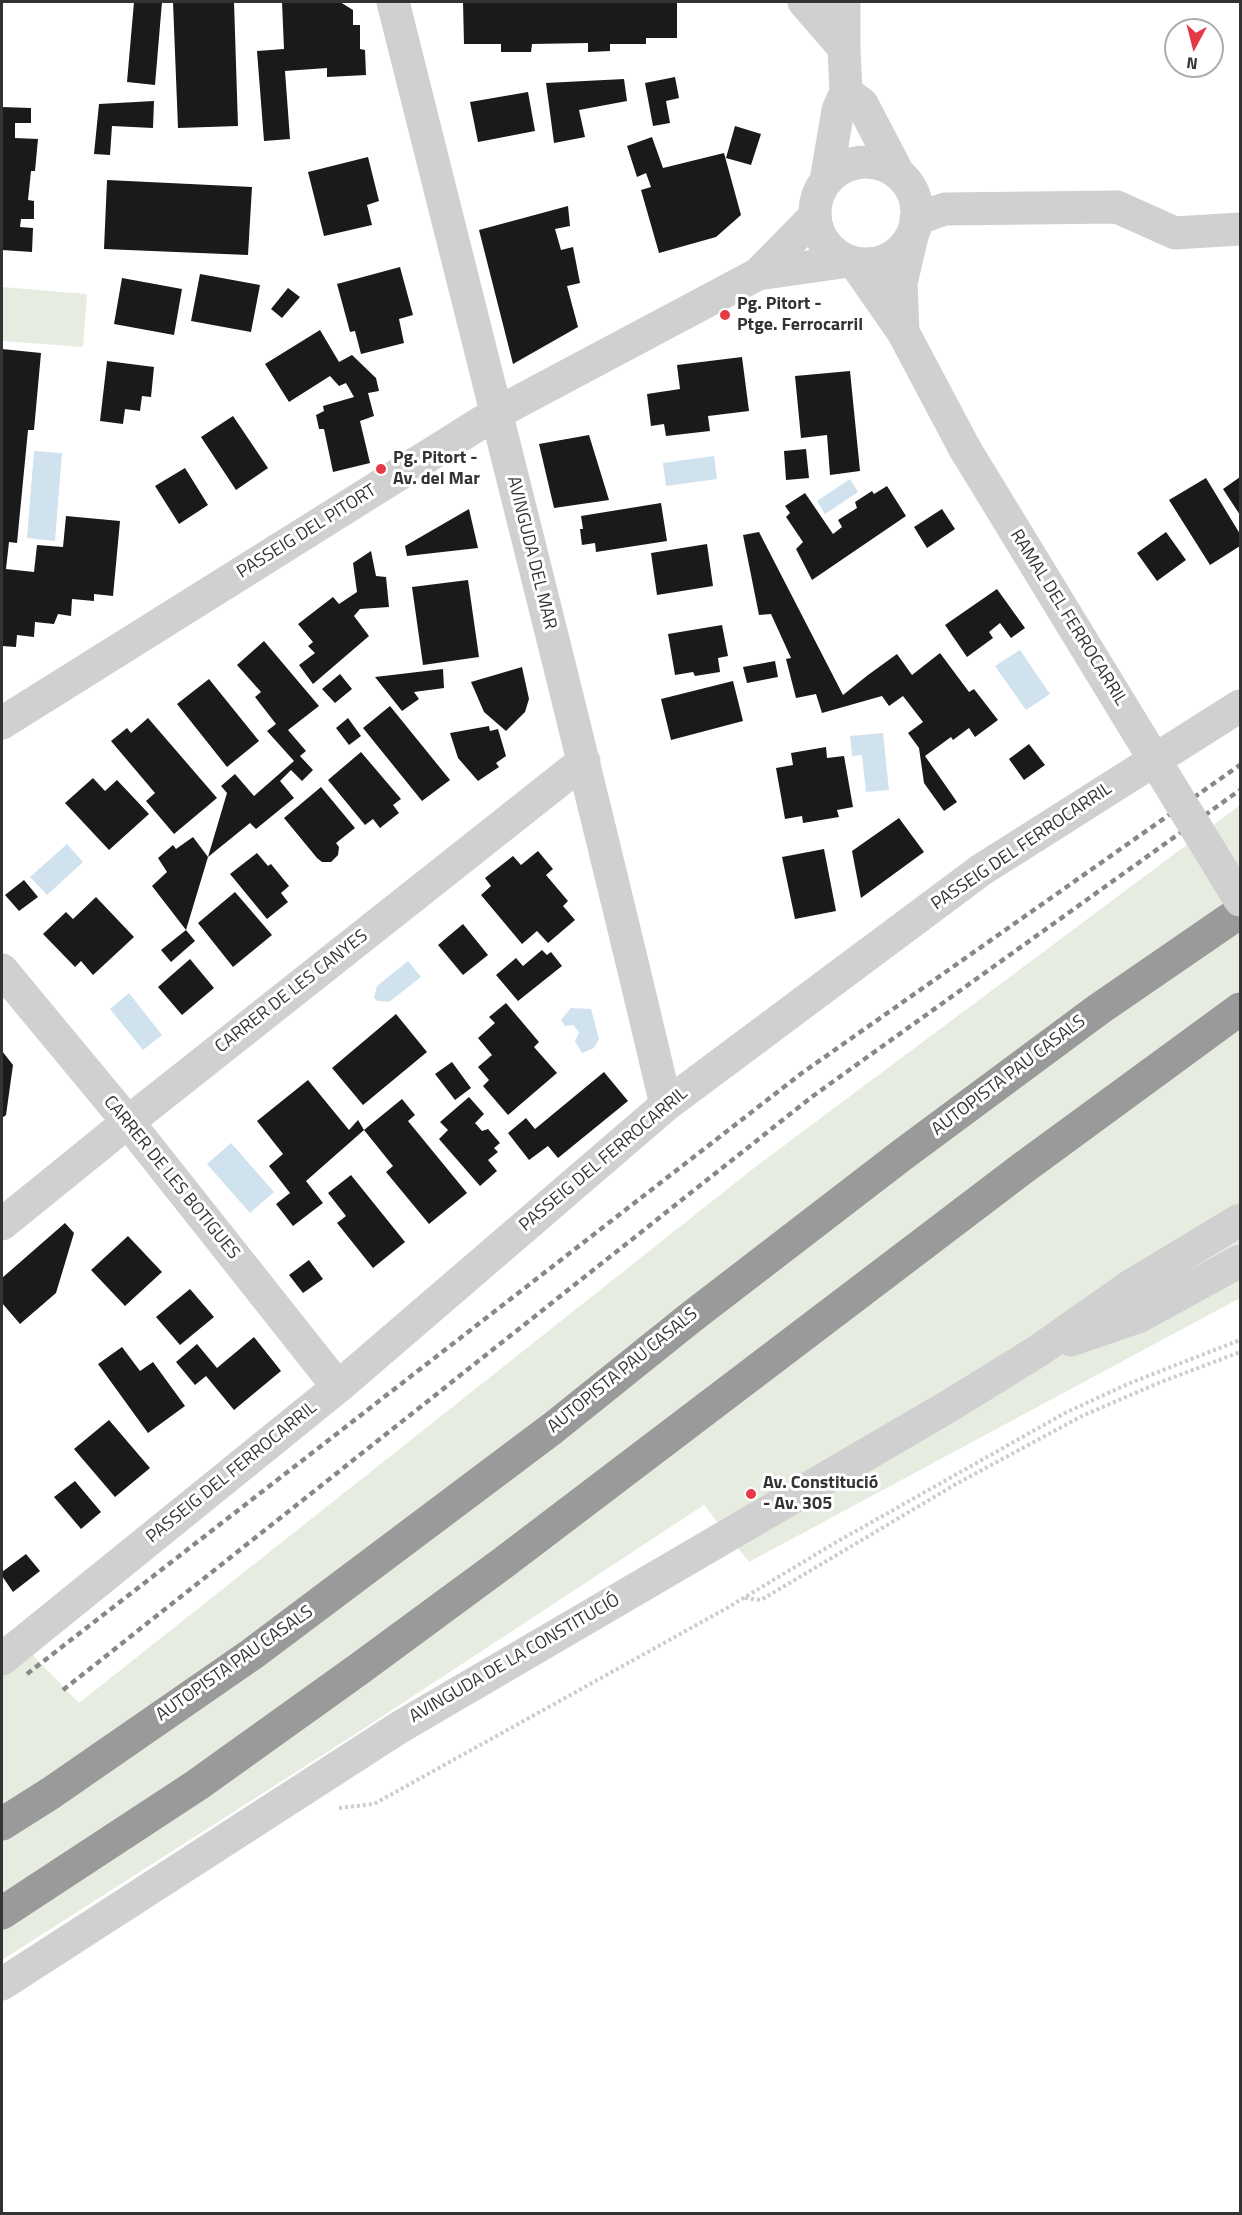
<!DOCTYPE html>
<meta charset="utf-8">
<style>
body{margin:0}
#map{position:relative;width:1242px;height:2215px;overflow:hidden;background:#fff;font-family:"Titillium Web",sans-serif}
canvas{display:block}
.frame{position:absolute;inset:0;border:3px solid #333;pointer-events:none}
.north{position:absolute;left:1164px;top:18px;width:60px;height:60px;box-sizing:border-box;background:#fff;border:2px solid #adadad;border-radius:50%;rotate:187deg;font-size:16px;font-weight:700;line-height:24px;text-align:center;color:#333}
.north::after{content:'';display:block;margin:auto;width:21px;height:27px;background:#e63946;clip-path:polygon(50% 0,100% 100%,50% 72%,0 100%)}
</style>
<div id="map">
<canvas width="1242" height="2215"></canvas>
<div class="frame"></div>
<div class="north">N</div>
</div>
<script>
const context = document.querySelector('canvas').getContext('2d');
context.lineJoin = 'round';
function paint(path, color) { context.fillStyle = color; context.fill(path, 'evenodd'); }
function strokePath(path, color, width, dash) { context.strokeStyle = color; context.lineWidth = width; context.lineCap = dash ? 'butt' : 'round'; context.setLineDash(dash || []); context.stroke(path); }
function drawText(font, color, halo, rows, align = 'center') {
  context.font = font + ' "Titillium Web",sans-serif'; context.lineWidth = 6; context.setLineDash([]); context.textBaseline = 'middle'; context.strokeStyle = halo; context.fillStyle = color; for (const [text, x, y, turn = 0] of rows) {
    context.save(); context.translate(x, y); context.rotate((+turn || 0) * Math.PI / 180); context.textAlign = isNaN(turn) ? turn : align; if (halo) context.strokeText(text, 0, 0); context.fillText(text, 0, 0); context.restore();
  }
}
paint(new Path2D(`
 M2,287L87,294L83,347L2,341Z
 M1240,805V1298L749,1562L704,1505L357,1733L2,1960V1673L29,1651L79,1703L754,1168Z`), '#e6ecdf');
paint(new Path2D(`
 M34,451L62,453L55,541L27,538Z
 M714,456L717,479L666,486L663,463Z
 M850,479L858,492L825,514L817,501Z
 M1020,650L1050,694L1026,710L995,666Z
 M883,733L889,790L866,792L862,755L852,756L850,736Z
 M67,844L83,862L47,895L30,877Z
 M408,961L421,977L389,1002L378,1001L374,998L377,986Z
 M129,993L162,1035L143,1050L110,1009Z
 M571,1008L591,1009L599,1039L594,1048L582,1053L575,1041L579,1032L573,1025L565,1026L561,1020Z
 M231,1143L274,1192L250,1213L207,1164Z`), '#cfe2ee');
paint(new Path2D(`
 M134,2H162L155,85L127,82Z
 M173,2H234L238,126L178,128Z
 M282,2H340L353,10V25H360V49L365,50L366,75L327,77V68L285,71L290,139L264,141L257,51L284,49Z
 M463,2H677V38H646V44H610V51L588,52V43L532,44L531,52H501V44H464Z
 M675,77L679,98L666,101L670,123L653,126L645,83Z
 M624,79L627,101L579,110L585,137L554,143L546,83Z
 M528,92L535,131L478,142L470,102Z
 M154,101L153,128L112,126L110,155L94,154L99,104Z
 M2,107L31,108V123H15V138L38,139L35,171H31L28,200L34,201V219H21L20,227L33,228L32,252L2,250Z
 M735,126L761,134L751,165L726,158Z
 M652,137L663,168L724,153L741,215L716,237L659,253L641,190L651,187L646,173L637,177L627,146Z
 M368,157L379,201L367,205L372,225L324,236L308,172Z
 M107,180L252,187L248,255L104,249Z
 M568,206L570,226L555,229L561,250L573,247L580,283L567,286L578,327L513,364L479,230Z
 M400,267L413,315L399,319L404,343L361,354L355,331L350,332L337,284Z
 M200,274L260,285L251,332L191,321Z
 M122,278L182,289L174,335L114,324Z
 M288,288L300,297L282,318L271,309Z
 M320,330L339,362L352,355L376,378L379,391L368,393L374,416L360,421L370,463L333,472L324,429H319L316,415L324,411L323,406L354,397L346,383L339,386L330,376L289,402L265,364Z
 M2,349L41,353L34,430H28L17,543L9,542L6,569L34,572L37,545L63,547L66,516L120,521L113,596L94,594V601L72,599L71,616L58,614L54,624L35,622L34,637L17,635L16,647L2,646Z
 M742,357L749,411L708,416L710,431L666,436L664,424L651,426L647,394L680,389L677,365Z
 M107,361L154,367L151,397L142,396L140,411L125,409L123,424L100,421Z
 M850,371L860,471L830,475L827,435L801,438L795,376Z
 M233,416L268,468L236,490L201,437Z
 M589,435L609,500L554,508L539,444Z
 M806,449L809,478L786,480L784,451Z
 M185,468L208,505L179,524L155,486Z
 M1240,477V515L1223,489Z
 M1206,478L1240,534V546L1210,565L1169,500Z
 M887,486L906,516L812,580L796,549L803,542L786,517L790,513L785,506L805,493L833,534L842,527L838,520L857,508L855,502L872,491L874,494Z
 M661,503L667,541L596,552L595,543L582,545L580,529H583L581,516Z
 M469,509L478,548L407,556L405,546Z
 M942,509L955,529L927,548L914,527Z
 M759,532L843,695L868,675L897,654L912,675L940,653L969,692L974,689L998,720L975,737L969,728L953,740L951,737L925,756L957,802L944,811L924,783L919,748L908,733L923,722L903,696L889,706L882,696L822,713L816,694L796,698L786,659L791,658L771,614L759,615L743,535Z
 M1166,532L1186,560L1157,581L1137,553Z
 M707,544L713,586L657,595L651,553Z
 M371,551L376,576L386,577L389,607L360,609L354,616L369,636L313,684L299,665L315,653L308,646L313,642L298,624L333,597L339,604L357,592L353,563Z
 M468,580L479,657L423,665L412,587Z
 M997,589L1025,628L1011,638L1000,623L989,632L993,638L967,657L945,625Z
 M722,625L728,656L718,658L720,672L695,676L693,672L675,675L668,634Z
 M264,641L319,706L288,730L306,751L300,756L313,770L302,781L291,770L280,781L294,798L256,829L250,823L208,857L227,793L221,786L235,774L254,796L294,761L267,731L276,724L255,697L261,692L237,665Z
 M775,661L778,677L747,683L743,667Z
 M522,667L529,699L525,712L506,731L484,712L471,682Z
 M443,669L444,688L414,692L419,699L402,711L375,677Z
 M340,674L352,689L335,703L322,689Z
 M209,679L259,741L227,767L177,704Z
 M733,681L743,721L671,740L661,699Z
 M390,706L450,780L422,801L363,728Z
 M148,718L217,798L174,834L146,801L155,793L111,741L127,728L131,733Z
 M348,718L361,736L349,745L336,728Z
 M489,726L490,731L498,729L506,756L496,763L499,767L478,781L458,758L450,733Z
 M1029,744L1045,765L1024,780L1009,759Z
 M826,747L827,758L844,756L853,807L837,810L839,817L803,823L802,816L785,819L776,768L793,765L791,753Z
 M361,752L401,799L393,805L399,813L380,828L373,819L365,825L328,780Z
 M93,778L105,791L117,780L149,814L109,850L65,803Z
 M321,787L355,828L336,843L339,847L338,855L331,862H322L317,858L284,818Z
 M899,818L924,852L861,898L852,851Z
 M193,837L208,857L186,930L152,886L167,872L158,858L173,845L176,849Z
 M824,849L836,911L795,919L782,857Z
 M538,851L553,869L546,875L568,901L563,906L575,920L548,943L537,931L522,944L481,895L491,886L485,878L513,856L521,865Z
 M257,853L268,866L271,864L289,886L281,893L288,902L267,919L230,874Z
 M24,880L38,897L19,911L5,895Z
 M235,892L272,935L233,967L198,923Z
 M96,897L134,937L93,975L81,961L75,967L43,934L66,912L73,919Z
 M463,924L488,955L463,975L438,945Z
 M186,930L195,941L171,962L161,950Z
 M542,950L547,955L551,952L562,966L518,1001L496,975L516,958L523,966Z
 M190,959L214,988L182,1015L158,987Z
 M506,1003L539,1042L534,1047L557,1073L508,1115L483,1086L489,1080L478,1067L492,1055L478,1038L495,1023L489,1017Z
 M396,1014L427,1052L363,1105L332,1068Z
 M2,1051L13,1065L6,1115L2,1118Z
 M452,1062L471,1088L455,1100L435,1074Z
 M604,1072L628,1101L558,1158L548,1146L529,1160L508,1133L526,1118L535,1129Z
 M308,1080L349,1130L358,1120L364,1130L306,1181L323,1203L293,1226L276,1204L290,1193L269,1166L283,1154L257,1121Z
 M469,1097L484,1114L475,1123L482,1131L488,1129L500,1143L494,1148L498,1152L488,1160L497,1171L480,1186L439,1139L448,1130L440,1122Z
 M402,1099L415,1115L408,1121L467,1193L429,1224L386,1172L393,1166L364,1130Z
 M351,1175L405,1242L373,1268L337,1223L346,1216L328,1193Z
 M65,1223L74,1233L56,1293L20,1324L2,1303V1278Z
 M128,1236L162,1272L125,1306L91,1270Z
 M309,1260L323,1279L303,1293L289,1275Z
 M190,1289L214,1317L180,1345L156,1317Z
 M254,1337L281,1371L234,1410L206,1376L195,1385L176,1362L197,1344L217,1368Z
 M122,1347L140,1371L153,1362L185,1406L148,1433L98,1364Z
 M109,1420L150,1468L115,1497L74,1449Z
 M75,1481L101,1512L81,1529L54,1497Z
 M26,1554L40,1571L13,1592L2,1576V1572Z`), '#1a1a1a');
strokePath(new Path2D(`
 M745,1598L761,1600L956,1484L1082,1416L1156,1384L1240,1352
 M339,1808L374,1804L727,1608L833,1544L1065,1413L1130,1383L1240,1340`), '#cdcdcd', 4, [3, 3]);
strokePath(new Path2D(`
 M393,2C485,369 579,736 666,1105
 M804,2L844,48
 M846,92L862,104L898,173
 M815 213a51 51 0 1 1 102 0a51 51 0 1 1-102 0Z
 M826,181L838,110L846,92L844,48V2
 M916,219L945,209L1117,207L1175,233L1240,229
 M855,263L903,332L965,449
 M758,274L815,216
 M903,332L901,283L912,236
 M2,723L495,414L758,274L849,261
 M2,970L128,1122L338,1387
 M2,1224L128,1122L584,761
 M2,1659L338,1387L666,1105L981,870L1240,706`), '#d0d0d0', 33);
strokePath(new Path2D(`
 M1071,1340L1138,1317L1240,1261
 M2,1984L400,1727L949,1406L1038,1351L1129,1287L1240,1220`), '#d0d0d0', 33);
strokePath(new Path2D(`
 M2,1824L51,1793L252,1654L553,1428L690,1318L902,1155L1099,1009L1240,912
 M2,1913L197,1785L359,1669L503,1563L1023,1168L1240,1009`), '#9a9a9a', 33);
strokePath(new Path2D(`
 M27,1674L802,1073L1240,765
 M63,1690L813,1096L1240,790`), '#888', 4.5, [6, 4.5]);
strokePath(new Path2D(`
 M965,449L1240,900`), '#d0d0d0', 33);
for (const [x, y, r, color] of [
 [725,315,6,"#e63946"],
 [381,469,6,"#e63946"],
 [751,1494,6,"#e63946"]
]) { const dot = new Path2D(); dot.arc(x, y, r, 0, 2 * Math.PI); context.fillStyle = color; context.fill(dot); strokePath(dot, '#fff', 2); }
drawText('bold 18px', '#333', '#fff', [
 ["Pg. Pitort -",737,305],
 ["Ptge. Ferrocarril",737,326],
 ["Pg. Pitort -",393,459],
 ["Av. del Mar",393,480],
 ["Av. Constitució",763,1484],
 ["- Av. 305",763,1505]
], 'left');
drawText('18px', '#333', '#fff', [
 ["PASSEIG DEL PITORT",307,532,-32],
 ["AVINGUDA DEL MAR",531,553,76],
 ["RAMAL DEL FERROCARRIL",1068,618,58],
 ["PASSEIG DEL FERROCARRIL",1022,847,-34],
 ["CARRER DE LES CANYES",292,992,-38],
 ["AUTOPISTA PAU CASALS",1009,1076,-37],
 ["PASSEIG DEL FERROCARRIL",604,1160,-40],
 ["CARRER DE LES BOTIGUES",171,1178,51],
 ["AUTOPISTA PAU CASALS",623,1371,-39],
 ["PASSEIG DEL FERROCARRIL",232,1473,-39],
 ["AVINGUDA DE LA CONSTITUCIÓ",515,1659,-30],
 ["AUTOPISTA PAU CASALS",235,1664,-35]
]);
</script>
